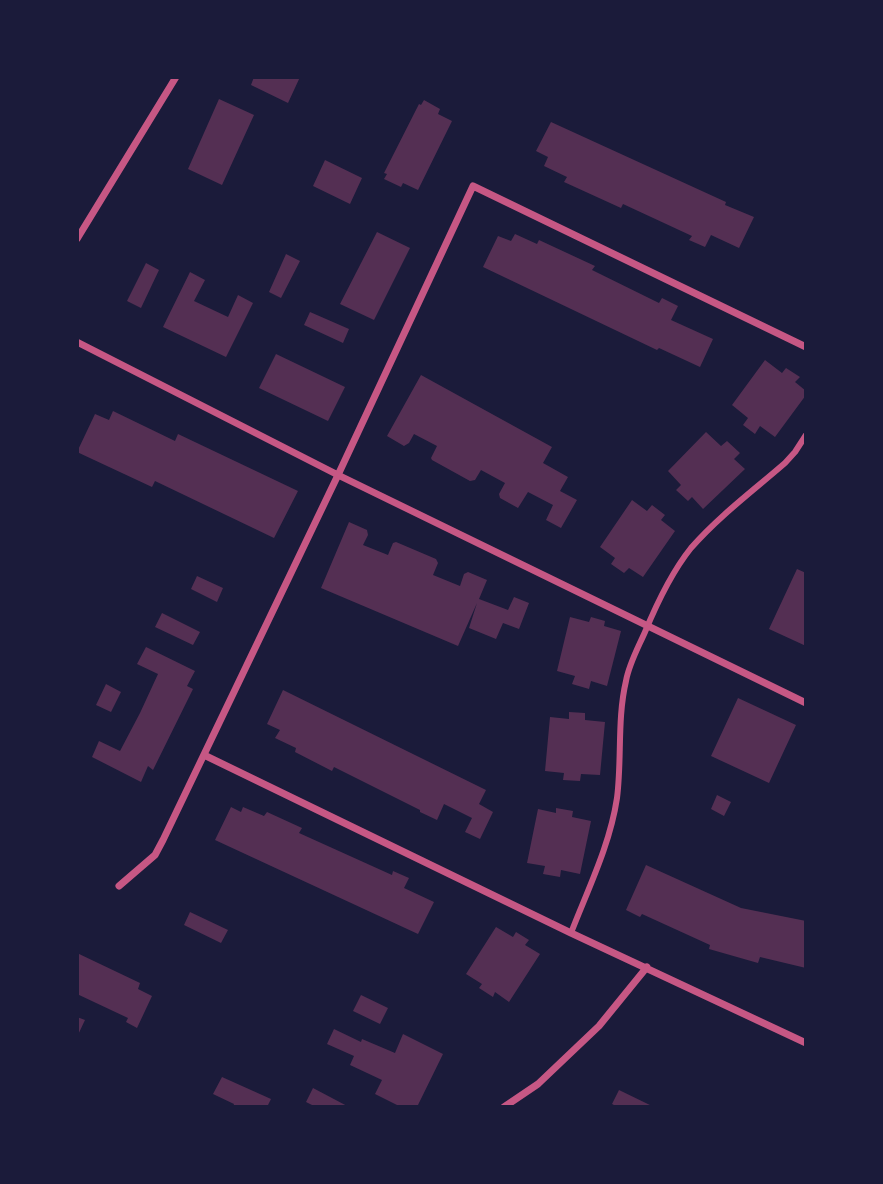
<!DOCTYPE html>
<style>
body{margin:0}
#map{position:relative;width:883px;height:1184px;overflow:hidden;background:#1b1b3a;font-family:Inter,sans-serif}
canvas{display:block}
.frame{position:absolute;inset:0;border:79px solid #1b1b3a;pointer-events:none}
</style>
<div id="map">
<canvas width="883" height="1184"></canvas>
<div class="frame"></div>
</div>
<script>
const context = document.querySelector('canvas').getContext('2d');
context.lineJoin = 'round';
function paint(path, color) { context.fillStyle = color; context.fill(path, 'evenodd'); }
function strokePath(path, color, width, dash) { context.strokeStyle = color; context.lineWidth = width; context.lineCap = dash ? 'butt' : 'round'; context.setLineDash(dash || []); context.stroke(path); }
paint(new Path2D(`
 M254,77H300L288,103L251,85Z
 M219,99L254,115L222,185L188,169Z
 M424,100L440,109L438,114L452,121L418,190L403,183L401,187L384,179L387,174L384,173L419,104L421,105Z
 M551,122L726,202L725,205L754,217L739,248L711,235L705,247L689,240L692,236L623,204L621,208L564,182L567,177L544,166L548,157L536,151Z
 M325,160L362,178L350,204L313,186Z
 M377,232L410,248L374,320L340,304Z
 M515,234L537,244L539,240L595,266L592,270L659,303L662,298L678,306L671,320L713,339L700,367L659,348L657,350L483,267L498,236L511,241Z
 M286,254L300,261L281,298L269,292Z
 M146,263L159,270L141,308L127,301Z
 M190,272L205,280L194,301L228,317L238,295L253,303L226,357L163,327Z
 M310,312L349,329L343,343L304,325Z
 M276,354L345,387L328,421L259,388Z
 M765,360L782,373L786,368L800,377L795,382L806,391V395L775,437L760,426L755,434L743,425L748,418L732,405Z
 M421,375L552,447L543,463L568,477L560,491L577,500L561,528L546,520L553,505L528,492L518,508L500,498L499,494L505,483L481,470L475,480L470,481L432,460L431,458L437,446L414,434L409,443L404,446L387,436Z
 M113,411L175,441L178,434L298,491L274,538L155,481L152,487L77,452L95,414L109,420Z
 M706,432L721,446L727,441L740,453L734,459L745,469L703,509L692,497L688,501L676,490L681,485L668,471Z
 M632,500L647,511L652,505L665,515L661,520L675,531L643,577L629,568L624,573L611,564L615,558L600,547Z
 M349,522L367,530L368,535L363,545L388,555L393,543L396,542L436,559L438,563L433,575L460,586L464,574L468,572L487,580L479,599L508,610L514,597L529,603L519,629L503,623L496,639L469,628L477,603L458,646L321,588Z
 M797,569L806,573V646L769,629Z
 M197,576L223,588L217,602L191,589Z
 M162,613L200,632L193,645L155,627Z
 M570,617L589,622L591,617L605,621L604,626L621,631L607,686L591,681L589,689L572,684L575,676L557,671Z
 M146,647L195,671L187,686L193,689L153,770L148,766L141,782L92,757L99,741L120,751L140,713L158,674L137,664Z
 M106,684L121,692L111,712L96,705Z
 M283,690L486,790L479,804L493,812L480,839L465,832L472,818L444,804L437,820L420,812V810L334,767L332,771L295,752L296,748L275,738L280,730L267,724Z
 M738,698L796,725L769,783L711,756Z
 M569,712L585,713V720L605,722L600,775L581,774L580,781L563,780L564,773L545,771L550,717L569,719Z
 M717,795L731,802L724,816L711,809Z
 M231,807L241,812L243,807L264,816L267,812L302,828L299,833L392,875L393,871L409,878L404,888L434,902L418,934L215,840Z
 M556,808L573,811L572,817L591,821L580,874L561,870L560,877L543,874L545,866L527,863L538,809L556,813Z
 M646,865L741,908L806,921V968L760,957L758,963L709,949L710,945L642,914L640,917L626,910Z
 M190,912L228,930L221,943L184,925Z
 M496,927L513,937L516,932L529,940L525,945L540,954L509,1002L495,992L493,997L479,988L482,984L466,974Z
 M77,953L140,983L138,989L152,996L137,1028L126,1022L128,1018L77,994Z
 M361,995L388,1008L380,1024L353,1011Z
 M77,1017L85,1020L77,1037Z
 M334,1029L361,1042L362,1039L395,1053L403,1034L443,1054L417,1107H401L375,1094L382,1080L350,1065L354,1056L327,1044Z
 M222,1077L271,1099L267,1107H233L234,1104L213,1094Z
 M313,1088L349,1107H316L306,1102Z
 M619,1090L654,1107H618L612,1104Z`), '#542f53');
strokePath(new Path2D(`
 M571,933C588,889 610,845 617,798C622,759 617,719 626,681C629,664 638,648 645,632C657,603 671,573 691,548C719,516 754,490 785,463L795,452L806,435`), '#c65784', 6);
strokePath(new Path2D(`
 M77,239L176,77
 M77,342L338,475L806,703
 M204,755L571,933L806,1043
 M119,886L155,855L163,840L338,475L473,186L806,347
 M504,1107L538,1084L599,1026L647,967`), '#c65784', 7);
</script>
